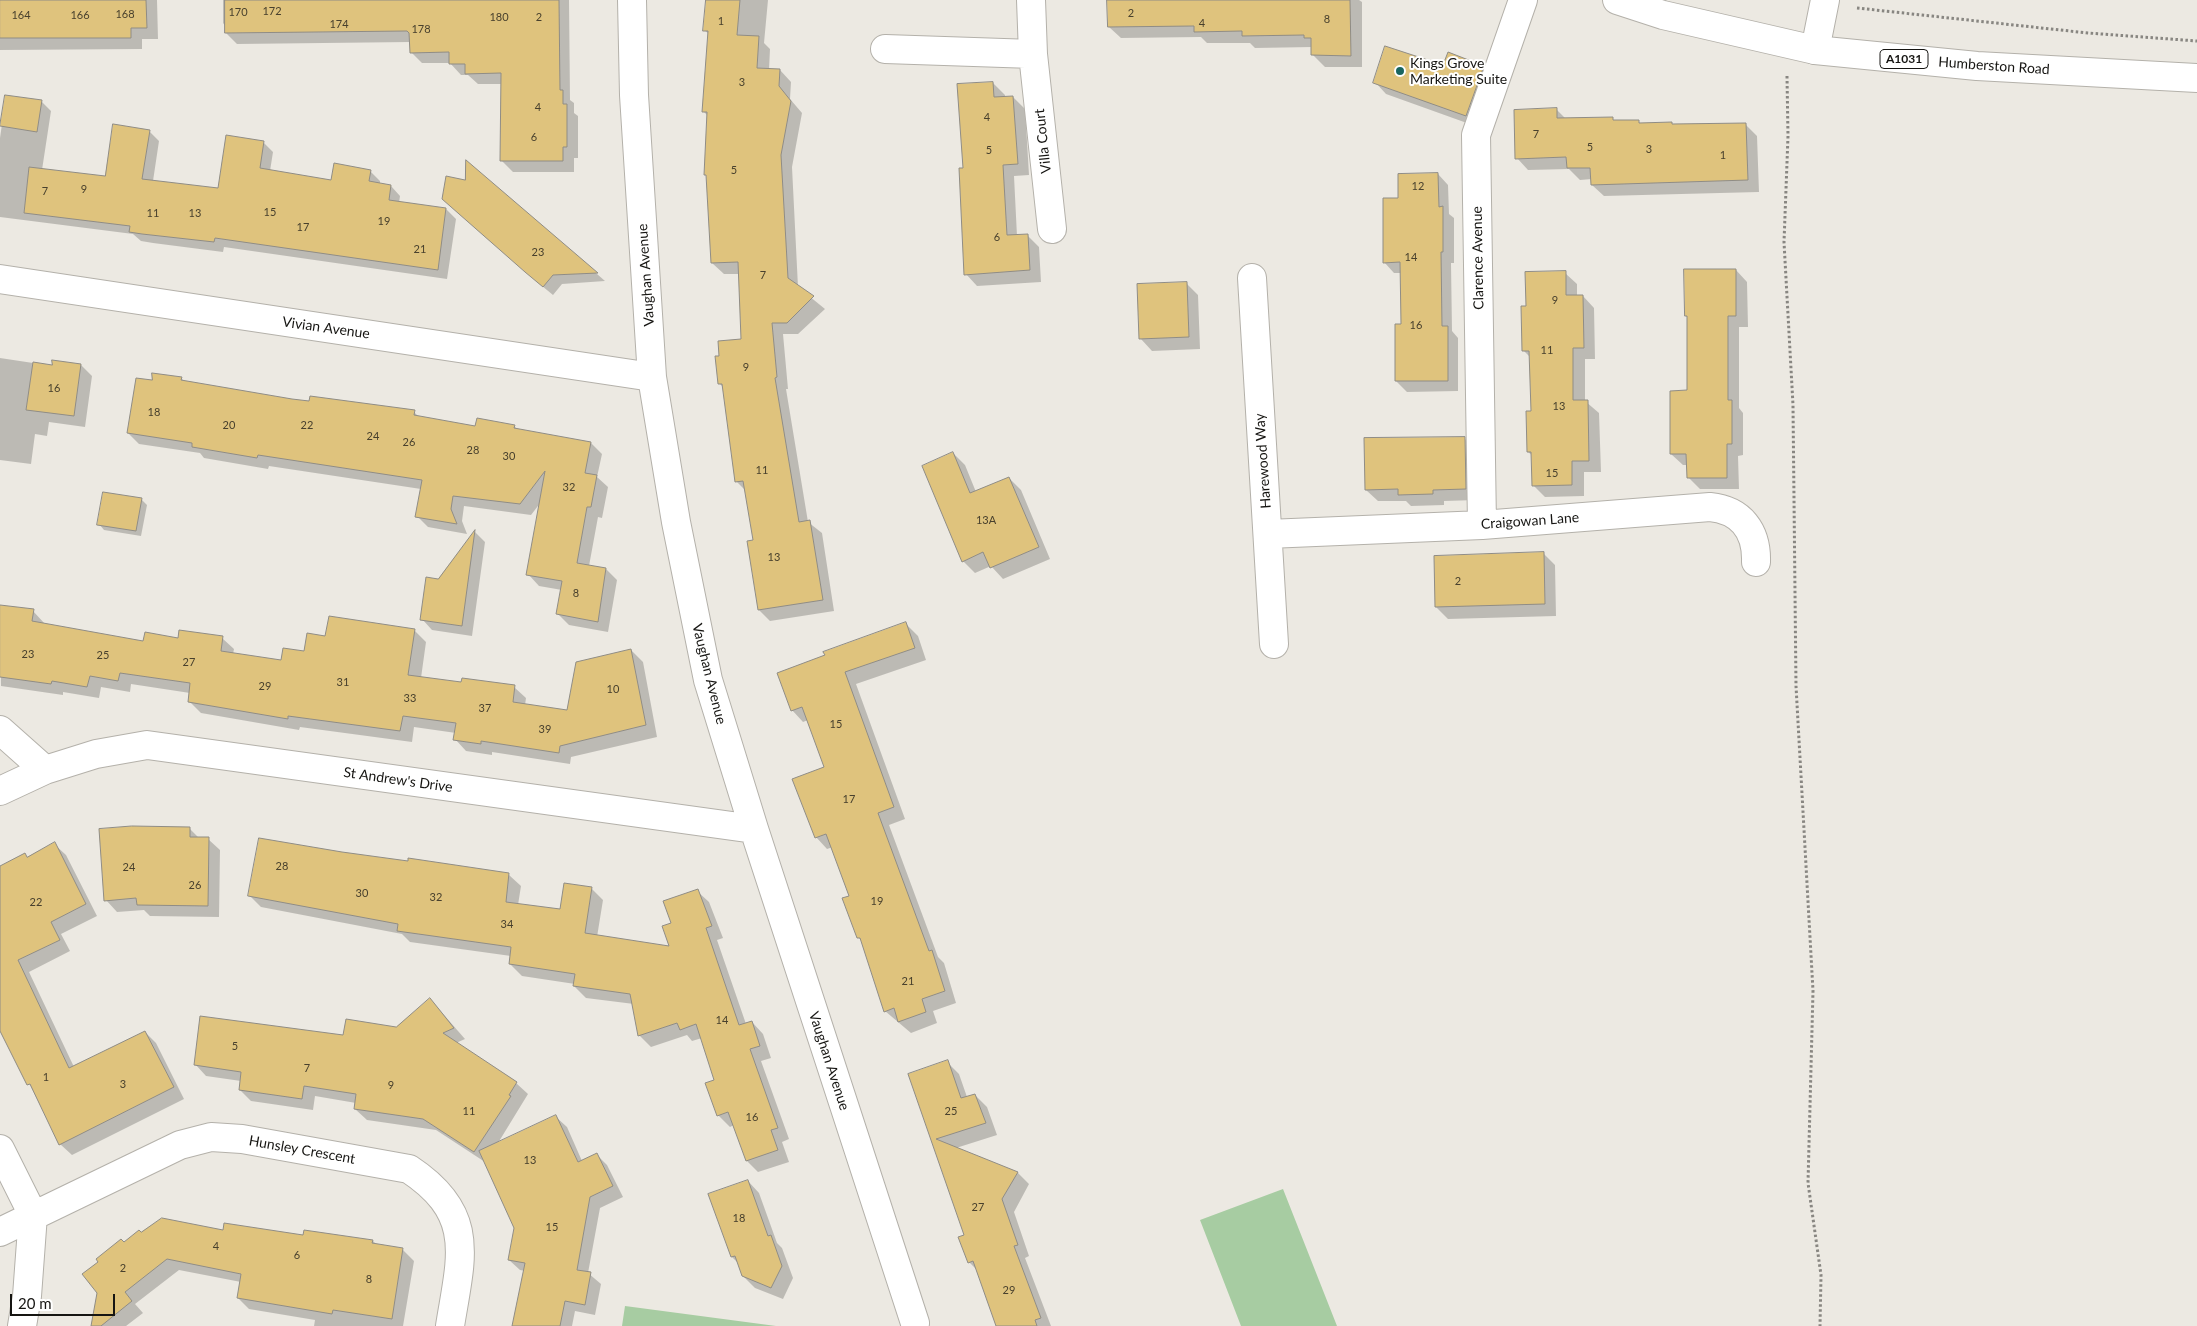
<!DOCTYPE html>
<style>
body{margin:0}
#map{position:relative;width:2197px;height:1326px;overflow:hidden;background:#ece9e2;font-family:Lato,sans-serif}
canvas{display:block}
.scale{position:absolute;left:10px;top:1294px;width:105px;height:22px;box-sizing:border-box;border:2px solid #161512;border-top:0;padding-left:6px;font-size:15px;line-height:18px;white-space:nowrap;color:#161512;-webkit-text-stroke:4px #fff;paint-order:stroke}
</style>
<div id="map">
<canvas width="2197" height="1326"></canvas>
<div class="scale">20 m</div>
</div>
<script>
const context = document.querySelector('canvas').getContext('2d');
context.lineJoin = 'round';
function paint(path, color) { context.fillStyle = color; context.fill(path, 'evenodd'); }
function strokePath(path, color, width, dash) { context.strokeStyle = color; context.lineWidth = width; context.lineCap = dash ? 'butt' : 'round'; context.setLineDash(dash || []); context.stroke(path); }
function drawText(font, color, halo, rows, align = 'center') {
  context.font = font + ' Lato,sans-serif'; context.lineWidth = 4; context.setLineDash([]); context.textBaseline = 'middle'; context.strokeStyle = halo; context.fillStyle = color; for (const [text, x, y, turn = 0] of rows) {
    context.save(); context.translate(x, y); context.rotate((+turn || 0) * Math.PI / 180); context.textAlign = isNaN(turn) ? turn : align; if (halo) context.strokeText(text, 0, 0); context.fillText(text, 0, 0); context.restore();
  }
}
paint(new Path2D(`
 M1283,1189L1337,1326H1241L1200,1220Z
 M625,1306L776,1326H622Z`), '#a7cca2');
paint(new Path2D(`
 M0,0H157L158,39H142V49L0,50Z
 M223,0H569L570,100L574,103V113L578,116V158H574V172H513L502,161V84H478L468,75H461L450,63H422L411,52V42L237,44L226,33V27L223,23Z
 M707,0H768L764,43L770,49L769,70H780L791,82L790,99L802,113L792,167L798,287L825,309L798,334H783L788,389H786L808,522L822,533L834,611L770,621L759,610L755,541L746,491L736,481L724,388L719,383L720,357L742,340L739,274H724L712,263L708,116L704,112L709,34L704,30Z
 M1109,0H1359L1362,2V67H1325L1313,55V47L1255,48L1250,43H1207L1201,37L1121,38L1109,27Z
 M1444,67H1483L1495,79L1478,127L1386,94L1375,82Z
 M993,83L1005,95V98L1013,97L1025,109L1029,175L1014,176L1017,236L1027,235L1039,247L1041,282L977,286L966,274L964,169Z
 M6,96L41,101L51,111L42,170L106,178L149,131L159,141L153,181L219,189L263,142L273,152L270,171L332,181L370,171L380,181V184L391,186L400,196L399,203L446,209L456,219L447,279L224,247L223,252L153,243L141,241L133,234L0,217V138Z
 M1557,110L1566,119H1612L1615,122L1638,121L1641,124H1745L1757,136L1759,192L1604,196L1592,185V179L1580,180L1569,169L1528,170L1517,158Z
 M467,162L597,274L605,281L562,284L553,295L536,281L466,181Z
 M1438,174L1448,185L1449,214L1454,218V263H1451L1452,331L1458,338V391L1407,392L1396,381L1402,326L1401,273H1394L1384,262L1399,199Z
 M1736,270L1747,282L1748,327H1739V408L1743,413V455L1738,456L1739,489H1700L1688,477V465H1683L1671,454L1688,392V318L1686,316Z
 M1565,273L1577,284V296H1583L1594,308L1595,359H1585V401L1599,413L1601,472H1584V496L1545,497L1533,485V456L1528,452L1532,412L1530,357L1524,351L1527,307Z
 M1187,284L1198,295L1200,349L1152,351L1141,339Z
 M0,358L53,366L81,365L92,376L85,427L49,422L47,436L35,434L31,464L0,460Z
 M181,378L185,382L292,401L414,412L420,418L476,428L514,426L518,430L591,443L602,454L597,477L608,487L602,518L598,517L589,566L606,569L617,580L608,632L569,625L558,614L562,590L539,586L528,574L541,502L531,515L464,506L462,521L467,534L428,527L417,516L421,489L269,466L268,469L204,458L200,453L139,444L128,433L153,382Z
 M1465,439L1476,450L1477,500L1444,501V505L1411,506L1406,501H1378L1366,490Z
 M953,453L965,465L976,492L1009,478L1021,490L1050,559L1003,579L991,566L975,573L963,561Z
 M141,499L147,505L141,536L104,530L99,524Z
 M475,532L485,542L472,636L432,630L422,619L439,580Z
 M1543,553L1555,565L1556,616L1448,619L1436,607Z
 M0,606L33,611L45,624L144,642L222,638L234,649L233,654L282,662L305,653L326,637L414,630L426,642L421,678L462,684L514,687L526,698L525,705L568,711L631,650L643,662L657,737L571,757L570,764L492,752V755L466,751L455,739L456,733L414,727L412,742L300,727L299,730L201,713L189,701L190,693L131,684L130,692L101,687L99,698L63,692V695L1,686Z
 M906,624L918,636L926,660L856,684L905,819L889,825L938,957L944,963L956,1003L933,1011L937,1023L911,1033L885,1011L863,942L859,938L851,897L833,847L827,849L816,837L825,768L808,720L803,722L792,710Z
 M189,828L200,839H208L220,850L219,917L150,916L144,910L117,912L106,900Z
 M54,844L66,855L97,916L61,934L70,951L29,972L74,1067L145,1032L156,1043L184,1099L72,1155L60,1144L0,1026V867L25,855L28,858Z
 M342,853L509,875L521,886L518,905L561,911L591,888L603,900L597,937L671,947L673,924L697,891L709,902L723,938L717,940L746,1024L752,1022L763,1034L771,1058L761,1061L789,1139L782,1142L789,1162L758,1172L747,1161L734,1125L730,1127L718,1115L716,1080L702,1038L692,1041L687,1035L651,1047L640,1036L634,1004L586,998L574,986L575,984L522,976L510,964L511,956L410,942L402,934L261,907L249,895Z
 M430,999L465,1039L456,1043L516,1083L528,1094L498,1143L556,1117L567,1127L582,1161L596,1154L607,1165L623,1197L600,1208L588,1273L601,1284L595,1315L575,1311L572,1326H514L525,1271L520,1270L509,1260L516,1228L485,1162L436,1130L367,1120L355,1109L356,1103L315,1096L313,1110L251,1101L240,1090L241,1081L206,1076L195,1064L397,1028Z
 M947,1062L959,1074L967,1097L975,1095L987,1107L997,1135L956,1148L1018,1173L1029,1184L1014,1212L1029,1256L1025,1258L1051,1326H998L978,1271L969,1262L966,1236L910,1075Z
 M748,1181L759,1193L777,1243L782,1248L793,1278L783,1299L755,1288L743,1276L739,1264L732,1257Z
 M224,1231L373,1241L377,1245L403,1250L414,1261L403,1326H314L315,1320L249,1309L238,1298L241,1282L179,1270L135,1304L143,1313L126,1326H92L124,1244L141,1233Z`), '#0003');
const building = new Path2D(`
 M0,0H146L147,28H131V38H0Z
 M225,0H559L560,90H563V104H567V147H563V161H500L501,73L465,74V64H449V52L410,53L409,33L407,31L225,33Z
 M706,0H740L737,35L759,36L757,68L780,69L779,86L791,101L781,155L788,278L814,296L787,323H772L777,377L775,378L799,522L810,520L823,600L758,610L747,541L753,540L743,481L735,482L722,384H718L715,356H719L718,341L741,339L738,262L711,263L706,175H704L707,112H702L708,31H703Z
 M1107,0H1350L1351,56L1311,55V38H1304V35L1242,36V31L1194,32V26L1108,27Z
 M1385,46L1443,65L1448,52L1484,66L1466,116L1373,83Z
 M993,82L994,97L1013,96L1018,164L1003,165L1007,235L1028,234L1030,270L964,275L959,168H963L957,84Z
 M5,95L42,100L37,132L0,126Z
 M1557,108V118L1613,117V120H1639V123L1672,122V124L1746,123L1748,180L1591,185L1590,168H1567L1566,157L1515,159L1514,110Z
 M113,124L150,130L142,179L218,188L226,135L264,141L260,168L331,180L334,163L371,170L369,181L391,185L389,200L446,208L438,270L215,238L214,242L142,234L129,232L130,226L24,213L29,167L105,176Z
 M466,160L598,273L553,275L543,287L525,272L442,199L446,176L465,180Z
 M1438,173L1439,207L1443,206V252H1441L1442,326H1448V381H1395V324H1401L1400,262L1383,263V198H1398V174Z
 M1684,269H1736V316H1728V400H1732V444H1727V478H1687L1686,454H1670V391L1687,390V316H1685Z
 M1566,271V295H1583L1584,348H1573V400H1588L1589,461H1572V485L1532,486L1531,452H1527L1526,411H1531L1529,351H1522L1521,306H1526L1525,272Z
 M1187,282L1189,337L1139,339L1137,284Z
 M52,360L81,364L74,416L26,410L33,362L52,365Z
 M152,373L182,377L181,380L292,399L309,401L310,396L415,410L414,415L475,426L477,418L515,425L514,428L591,442L585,473L597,475L591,507H587L577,563L606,568L598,622L556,614L562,581L526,575L545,471L520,504L453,496L451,509L457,524L415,517L422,480L258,455L257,458L192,447V443L127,433L136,378L152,380Z
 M1465,437L1466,489L1433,490V494L1398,495V489L1365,490L1364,438Z
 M953,452L970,493L1009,477L1039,547L990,568L983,552L962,562L922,466Z
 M103,492L142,498L136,531L97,525Z
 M475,530L462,626L420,620L426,577L438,579Z
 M1544,552L1545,604L1435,607L1434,556Z
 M0,605L34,609L32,621L143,641L145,632L178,638L179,630L223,636L221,651L281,660L283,648L304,651L307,633L325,636L329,616L415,629L408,675L461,682L462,678L515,685L513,702L567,710L576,662L631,649L646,725L560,746L559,753L481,741V744L453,740L456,723L403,716L400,731L288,716V719L188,702L190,683L120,673L118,681L90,676L87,687L52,681L51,684L0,677Z
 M906,622L915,648L845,672L894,807L878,813L929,951L932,950L945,991L922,999L926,1012L898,1022L894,1008L884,1012L860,938H857L842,898L849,896L826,834L815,838L792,779L824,767L802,707L791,711L777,673L825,655L823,652Z
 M132,826L190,827V837H209L208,906L137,905L136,898L104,901L99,829Z
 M259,838L342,852L408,861V858L509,873L506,902L560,909L564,883L592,887L585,933L669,946L662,926L671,923L663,901L698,889L712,926L706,928L739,1025L752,1021L760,1046L750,1049L778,1128L771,1130L778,1150L746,1161L728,1112L717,1116L705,1083L714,1080L696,1024L680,1030L677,1023L638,1036L630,994L573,986L575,974L509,964L511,947L397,931L398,924L248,896Z
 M55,842L86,904L51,922L60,940L18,960L69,1068L145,1031L174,1087L59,1145L30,1084L27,1085L0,1031V866L25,853L27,857Z
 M430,998L454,1028L443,1033L517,1082L509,1095L511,1096L474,1152L423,1119L354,1109L356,1094L304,1086L302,1099L239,1090L241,1072L194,1065L200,1016L343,1035L346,1019L396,1027Z
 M948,1060L961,1098L975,1094L986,1123L936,1139L1018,1172L1002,1199L1018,1245L1014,1246L1041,1318L1035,1320L1037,1326H996L973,1261L968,1263L958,1237L964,1235L908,1074Z
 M556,1115L578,1162L597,1153L613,1186L590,1197L577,1270L591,1272L585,1305L565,1301L560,1326H512L525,1263L508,1260L514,1228L479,1151Z
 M748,1180L768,1236L771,1235L782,1266L771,1288L742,1276L735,1256L731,1257L708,1194Z
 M162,1218L223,1230L224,1223L303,1235L304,1230L373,1240L372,1243L403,1248L392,1319L333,1310L332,1314L237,1298L241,1274L167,1259L125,1292L132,1301L101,1326H91L97,1293L82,1274L98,1262L96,1259L121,1239L124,1242L139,1230L141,1232Z`);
paint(building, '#dfc37d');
strokePath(building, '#8f8c85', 1);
const minor = new Path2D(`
 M632,0L634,95L652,377L676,522L708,680L754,829L915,1323
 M1031,0L1033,54L1052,229
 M885,49L1033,54
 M1815,50L1825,0
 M1252,278L1274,644
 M0,279L652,377
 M1482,525L1476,135L1523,0
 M1268,534L1482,525L1710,507C1741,510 1757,531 1756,562
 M0,730L45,770
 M0,791L45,770L96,754L147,745L754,829
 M0,1149L33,1215L27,1296L22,1326
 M0,1232L180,1145L211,1137L242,1139L409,1169C477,1214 461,1257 450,1326`);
const primary = new Path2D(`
 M1617,0L1663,15L1815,50L1977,66L2197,78`);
strokePath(minor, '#b4b1aa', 30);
strokePath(primary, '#b4b1aa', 30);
strokePath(new Path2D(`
 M1857,8L2088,33L2197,41
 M1787,76L1788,136L1784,242L1793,405L1796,686L1813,991L1808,1183L1821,1275L1820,1326`), '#888681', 3, [2.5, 2.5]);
strokePath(minor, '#fff', 28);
strokePath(primary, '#fff', 28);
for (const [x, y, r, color] of [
 [1400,71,5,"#18655f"]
]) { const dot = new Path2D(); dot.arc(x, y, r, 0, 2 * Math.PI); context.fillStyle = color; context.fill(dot); strokePath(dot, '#fff', 2); }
drawText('11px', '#48402d', null, [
 ["172",272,11],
 ["170",238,12],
 ["2",1131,13],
 ["168",125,14],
 ["164",21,15],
 ["166",80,15],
 ["180",499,17],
 ["2",539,17],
 ["8",1327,19],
 ["1",721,21],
 ["4",1202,23],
 ["174",339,24],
 ["178",421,29],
 ["3",742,82],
 ["4",538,107],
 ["4",987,117],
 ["7",1536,134],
 ["6",534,137],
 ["5",1590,147],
 ["3",1649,149],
 ["5",989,150],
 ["1",1723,155],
 ["5",734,170],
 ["12",1418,186],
 ["9",84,189],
 ["7",45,191],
 ["15",270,212],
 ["11",153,213],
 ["13",195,213],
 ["19",384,221],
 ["17",303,227],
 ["6",997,237],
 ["21",420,249],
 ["23",538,252],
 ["14",1411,257],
 ["7",763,275],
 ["9",1555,300],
 ["16",1416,325],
 ["11",1547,350],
 ["9",746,367],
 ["16",54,388],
 ["13",1559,406],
 ["18",154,412],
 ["20",229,425],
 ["22",307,425],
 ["24",373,436],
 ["26",409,442],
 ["28",473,450],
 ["30",509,456],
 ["11",762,470],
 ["15",1552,473],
 ["32",569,487],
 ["13A",986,520],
 ["13",774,557],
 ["2",1458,581],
 ["8",576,593],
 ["23",28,654],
 ["25",103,655],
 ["27",189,662],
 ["31",343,682],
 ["29",265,686],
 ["10",613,689],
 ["33",410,698],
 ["37",485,708],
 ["15",836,724],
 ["39",545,729],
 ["17",849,799],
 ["28",282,866],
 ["24",129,867],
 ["26",195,885],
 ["30",362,893],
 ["32",436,897],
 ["19",877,901],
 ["22",36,902],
 ["34",507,924],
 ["21",908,981],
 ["14",722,1020],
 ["5",235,1046],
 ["7",307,1068],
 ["1",46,1077],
 ["3",123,1084],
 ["9",391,1085],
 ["11",469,1111],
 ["25",951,1111],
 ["16",752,1117],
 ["13",530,1160],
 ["27",978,1207],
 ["18",739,1218],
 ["15",552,1227],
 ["4",216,1246],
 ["6",297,1255],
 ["2",123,1268],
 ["8",369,1279],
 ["29",1009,1290]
]);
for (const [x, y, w] of [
 [1904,59,48]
]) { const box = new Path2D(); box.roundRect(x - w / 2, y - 9.5, w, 19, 4); context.fillStyle = '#fff'; context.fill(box); strokePath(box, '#161512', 1); }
drawText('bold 12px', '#161512', null, [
 ["A1031",1904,59]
]);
drawText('14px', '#161512', '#fff', [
 ["Kings Grove",1410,63],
 ["Marketing Suite",1410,79]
], 'left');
drawText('14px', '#161512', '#fff', [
 ["Humberston Road",1994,66,4],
 ["Villa Court",1043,141,-96],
 ["Clarence Avenue",1478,258,-91],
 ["Vaughan Avenue",646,275,-94],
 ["Vivian Avenue",326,328,8],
 ["Harewood Way",1263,461,-94],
 ["Craigowan Lane",1530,521,-4],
 ["Vaughan Avenue",709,674,76],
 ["St Andrew's Drive",398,780,8],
 ["Vaughan Avenue",829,1061,72],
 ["Hunsley Crescent",302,1150,10]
]);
</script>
